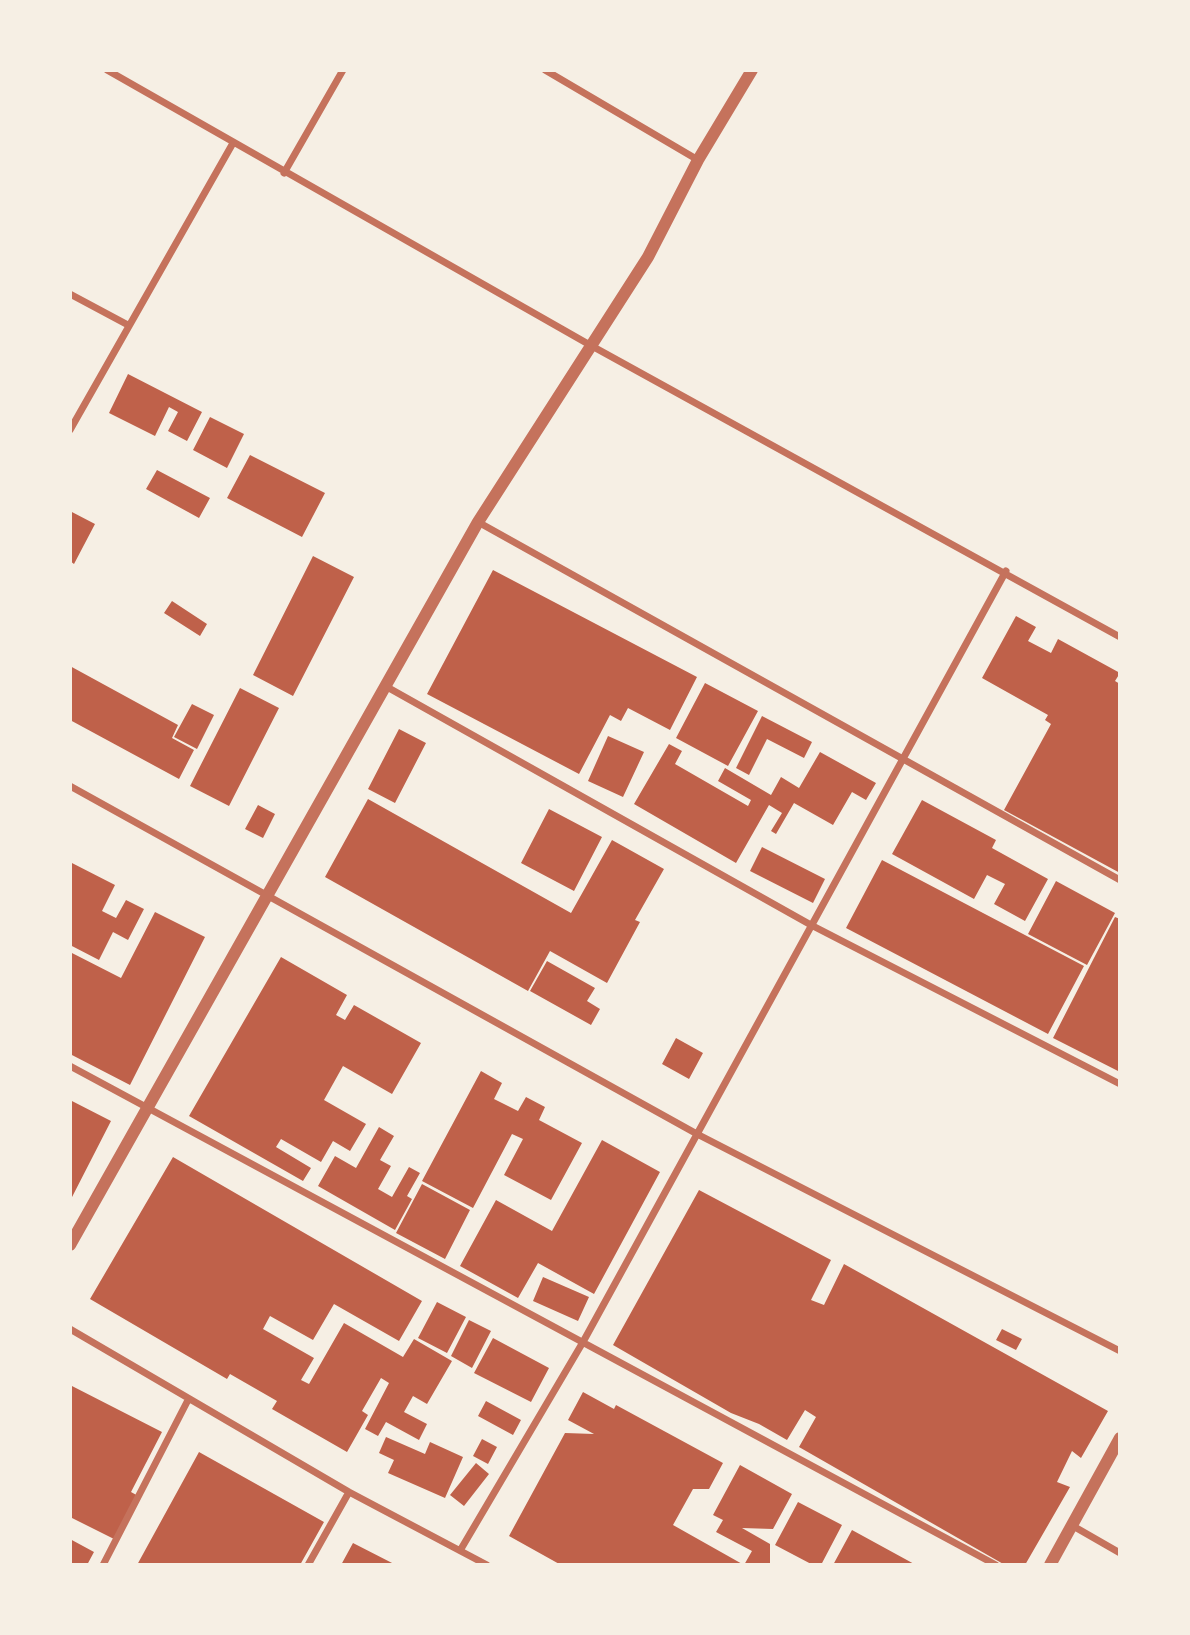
<!DOCTYPE html>
<style>
body{margin:0}
#map{position:relative;width:1190px;height:1635px;overflow:hidden;background:#f6efe4;font-family:Poppins,sans-serif}
canvas{display:block}
.frame{position:absolute;inset:0;border:72px solid #f6efe4;pointer-events:none}
</style>
<div id="map">
<canvas width="1190" height="1635"></canvas>
<div class="frame"></div>
</div>
<script>
const context = document.querySelector('canvas').getContext('2d');
context.lineJoin = 'round';
function paint(path, color) { context.fillStyle = color; context.fill(path, 'evenodd'); }
function strokePath(path, color, width, dash) { context.strokeStyle = color; context.lineWidth = width; context.lineCap = dash ? 'butt' : 'round'; context.setLineDash(dash || []); context.stroke(path); }
paint(new Path2D(`
 M128,374L202,412L187,441L168,431L178,412L169,407L155,436L109,413Z
 M210,417L244,434L227,468L193,450Z
 M250,455L325,493L302,537L227,498Z
 M157,470L210,498L199,518L146,489Z
 M70,511L95,524L74,564L70,561Z
 M313,556L354,577L293,696L253,675Z
 M493,570L697,677L670,730L628,708L621,721L610,715L579,774L427,694Z
 M172,601L207,624L200,636L164,613Z
 M1016,616L1036,627L1028,641L1051,653L1058,639L1120,673L1115,681L1120,684V873L1004,810L1051,724L1045,720L1048,715L982,678Z
 M70,666L178,725L172,738L194,750L179,779L70,720Z
 M705,683L758,711L728,766L676,738Z
 M240,688L279,708L229,806L190,786Z
 M192,704L214,715L197,749L174,737Z
 M762,716L812,742L804,758L767,739L749,775L736,768Z
 M399,729L426,743L395,803L368,789Z
 M608,736L644,752L623,797L588,781Z
 M669,744L682,751L675,764L748,806L751,800L718,781L725,768L771,795L781,777L799,788L820,752L876,783L866,800L852,792L833,825L794,803L776,834L771,831L782,813L769,805L736,863L634,804Z
 M368,799L571,913L612,840L664,869L635,920L640,922L607,983L550,951L528,991L325,877Z
 M922,800L996,840L992,848L1048,879L1025,921L994,904L1005,884L987,875L974,899L892,854Z
 M258,805L275,814L263,838L245,829Z
 M549,809L602,837L574,891L521,863Z
 M762,847L825,879L813,903L750,871Z
 M882,860L1084,966L1048,1034L846,928Z
 M70,862L115,885L102,911L116,918L126,900L144,909L128,940L113,932L99,960L70,945Z
 M1056,881L1115,913L1087,965L1028,934Z
 M155,912L205,937L130,1085L70,1054V952L121,978Z
 M1115,917L1120,919V1072L1053,1038Z
 M281,957L347,995L336,1015L345,1020L354,1005L421,1043L392,1094L343,1066L324,1100L366,1124L350,1151L333,1141L321,1162L281,1139L276,1147L311,1168L303,1181L189,1116Z
 M547,961L595,988L587,1001L600,1009L591,1025L530,991Z
 M676,1038L703,1053L689,1079L662,1064Z
 M481,1071L502,1083L494,1099L518,1111L526,1097L545,1107L539,1120L582,1143L551,1200L504,1175L523,1139L512,1134L473,1208L422,1181Z
 M70,1100L111,1121L70,1201Z
 M379,1127L394,1136L380,1160L391,1166L378,1189L392,1197L409,1167L420,1173L407,1196L412,1199L395,1230L318,1186L335,1156L356,1168Z
 M602,1140L660,1172L594,1294L538,1263L518,1298L460,1266L496,1200L552,1231Z
 M173,1157L422,1301L399,1341L334,1304L313,1340L270,1316L263,1329L314,1358L301,1380L309,1384L344,1323L403,1357L414,1339L452,1361L427,1404L413,1396L404,1412L427,1424L419,1440L386,1422L378,1436L365,1429L389,1383L381,1378L362,1411L368,1415L347,1452L272,1409L277,1401L230,1374L227,1379L90,1299Z
 M422,1184L470,1210L445,1259L396,1233Z
 M699,1190L831,1260L811,1300L824,1305L844,1264L1108,1411L1081,1458L1072,1451L1057,1482L1070,1487L1025,1565H1005L799,1447L816,1417L805,1410L787,1440L759,1424L731,1413L613,1345Z
 M543,1277L589,1297L578,1321L533,1301Z
 M437,1302L466,1317L447,1353L418,1338Z
 M469,1320L491,1331L472,1368L451,1356Z
 M1002,1329L1022,1339L1016,1350L996,1340Z
 M493,1338L549,1368L531,1402L474,1373Z
 M70,1385L162,1432L131,1492L140,1497L118,1541L70,1517Z
 M583,1392L614,1409L616,1405L723,1463L709,1489H693L673,1525L744,1565L752,1551L716,1532L723,1520L713,1515L740,1465L792,1494L773,1529L742,1528L770,1544V1565H561L509,1536L565,1433L594,1434L568,1420Z
 M486,1401L521,1420L513,1435L478,1416Z
 M386,1437L425,1454L430,1442L463,1457L445,1498L388,1473L394,1460L379,1453Z
 M482,1439L497,1447L488,1464L473,1456Z
 M199,1452L324,1522L300,1565H137Z
 M476,1463L489,1474L464,1506L450,1495Z
 M798,1502L842,1525L821,1565H813L775,1545Z
 M852,1530L916,1565H833Z
 M70,1539L94,1552L87,1565H70Z
 M353,1543L396,1565H341Z`), '#bf614a');
strokePath(new Path2D(`
 M107,70L590,345L1120,637
 M545,70L698,160
 M284,173L343,70
 M70,294L128,325
 M70,430L233,143
 M478,522L1120,880
 M387,687L811,925L1120,1084
 M70,786L697,1134L1120,1351
 M70,1066L996,1565
 M70,1329L349,1492L487,1565
 M1073,1526L1120,1553
 M461,1549L583,1342L1006,571
 M103,1565L188,1400
 M308,1565L349,1492`), '#c5725c', 7);
strokePath(new Path2D(`
 M70,1245L478,522L648,257L698,160L752,70
 M1050,1565L1120,1438`), '#c5725c', 12);
</script>
